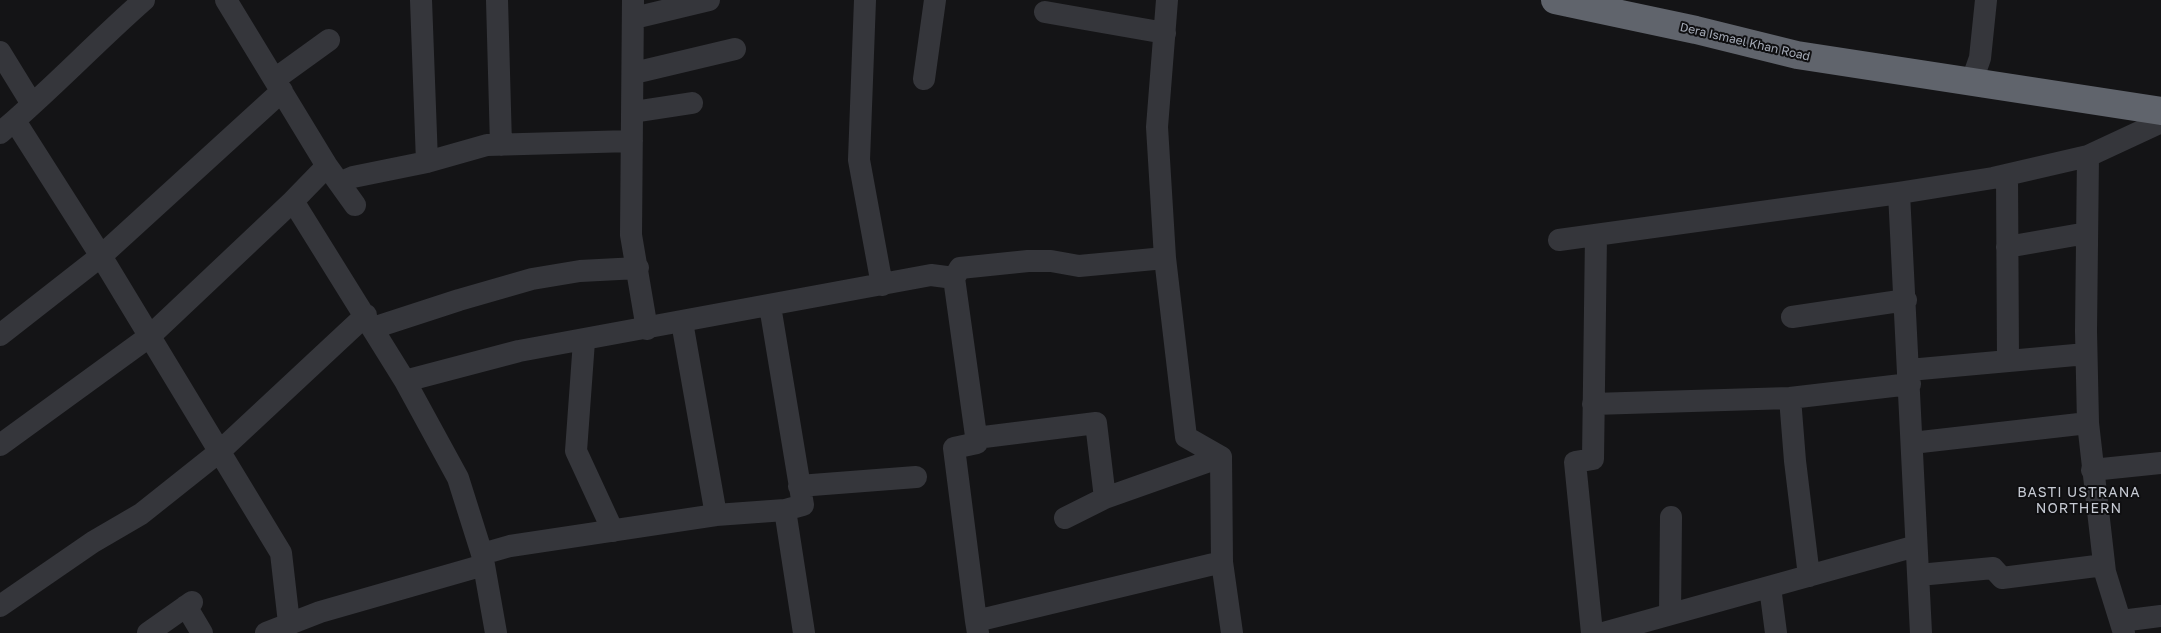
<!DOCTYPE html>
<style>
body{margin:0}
canvas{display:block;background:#141416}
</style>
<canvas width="2161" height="633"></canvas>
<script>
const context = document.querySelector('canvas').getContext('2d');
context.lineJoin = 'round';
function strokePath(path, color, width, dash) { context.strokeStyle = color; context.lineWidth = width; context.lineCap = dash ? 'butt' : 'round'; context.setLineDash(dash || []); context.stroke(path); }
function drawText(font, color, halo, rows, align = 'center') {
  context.font = font + ' "Golos Text",sans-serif'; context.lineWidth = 4; context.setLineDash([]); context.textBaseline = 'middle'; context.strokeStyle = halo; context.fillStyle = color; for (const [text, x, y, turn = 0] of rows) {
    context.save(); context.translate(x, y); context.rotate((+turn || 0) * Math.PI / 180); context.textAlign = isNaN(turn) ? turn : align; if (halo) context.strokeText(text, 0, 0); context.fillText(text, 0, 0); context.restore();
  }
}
strokePath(new Path2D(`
 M226,0L327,166L355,205
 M421,0L427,162
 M497,0L501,145
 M633,0L631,235L647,329
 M865,0L859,160L882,285
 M1045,12L1165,33
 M634,18L709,0
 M0,52L32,104
 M634,73L735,49
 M1974,75L1980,58L1986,0
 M275,79L329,40
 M924,79L935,0
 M633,112L692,103
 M15,121L101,256L281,553L289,623
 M0,133C50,91 95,43 144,0
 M2007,175L2008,361
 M339,183L353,177L427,162L487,145L632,141
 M1899,193L1921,633
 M293,201L327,166
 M1559,240L1899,193L1993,178L2088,156
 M2007,247L2087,233
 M1165,258L1157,127L1167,0
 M954,278L977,443L954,448L976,621
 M1792,317L1906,300
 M682,322L716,515
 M373,328L459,300L532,279L580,271L638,268
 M0,335L101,256L282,91
 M584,341L576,451L613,531
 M1909,370L2086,354
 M405,381L519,351L931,275L954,278L960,268L1028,261H1051L1079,266L1165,258L1186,437L1221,457L1222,562L1232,633
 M1790,398L1795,461L1809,576
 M1593,404L1790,398L1910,384
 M976,438L1096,423L1105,498
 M1912,443L2088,423
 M0,445L150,336L293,201L405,381L458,478L482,554L496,633
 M2092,470L2161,463
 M799,486L916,477
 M785,510L804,633
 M1065,518L1105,498L1221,457
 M482,554L510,546L716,515L785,510L803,505L770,306
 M1919,575L1993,568L2002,578L2104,565
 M1770,587L1776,633
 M0,606L93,542L141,514L219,452L366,315
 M186,606L202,633
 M1670,614L1671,517
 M2121,621L2161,616
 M148,633L192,602
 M266,633L320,612L484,565
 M978,633L976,621L1222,562
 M1592,633L1575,462L1593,459L1596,235
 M1603,633L1916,546
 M2124,633L2105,572L2088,423L2086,331L2088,156L2161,122`), '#35363b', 22);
strokePath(new Path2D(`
 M1555,0L1696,30L1797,55L2161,111`), '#60646c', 28);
drawText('12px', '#a5abb7', '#0f0f11', [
 ["Dera Ismael Khan Road",1745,42,13]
]);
context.letterSpacing = '1px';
drawText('14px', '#c6cad3', '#0f0f11', [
 ["BASTI USTRANA",2079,493],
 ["NORTHERN",2079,509]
]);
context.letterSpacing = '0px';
</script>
